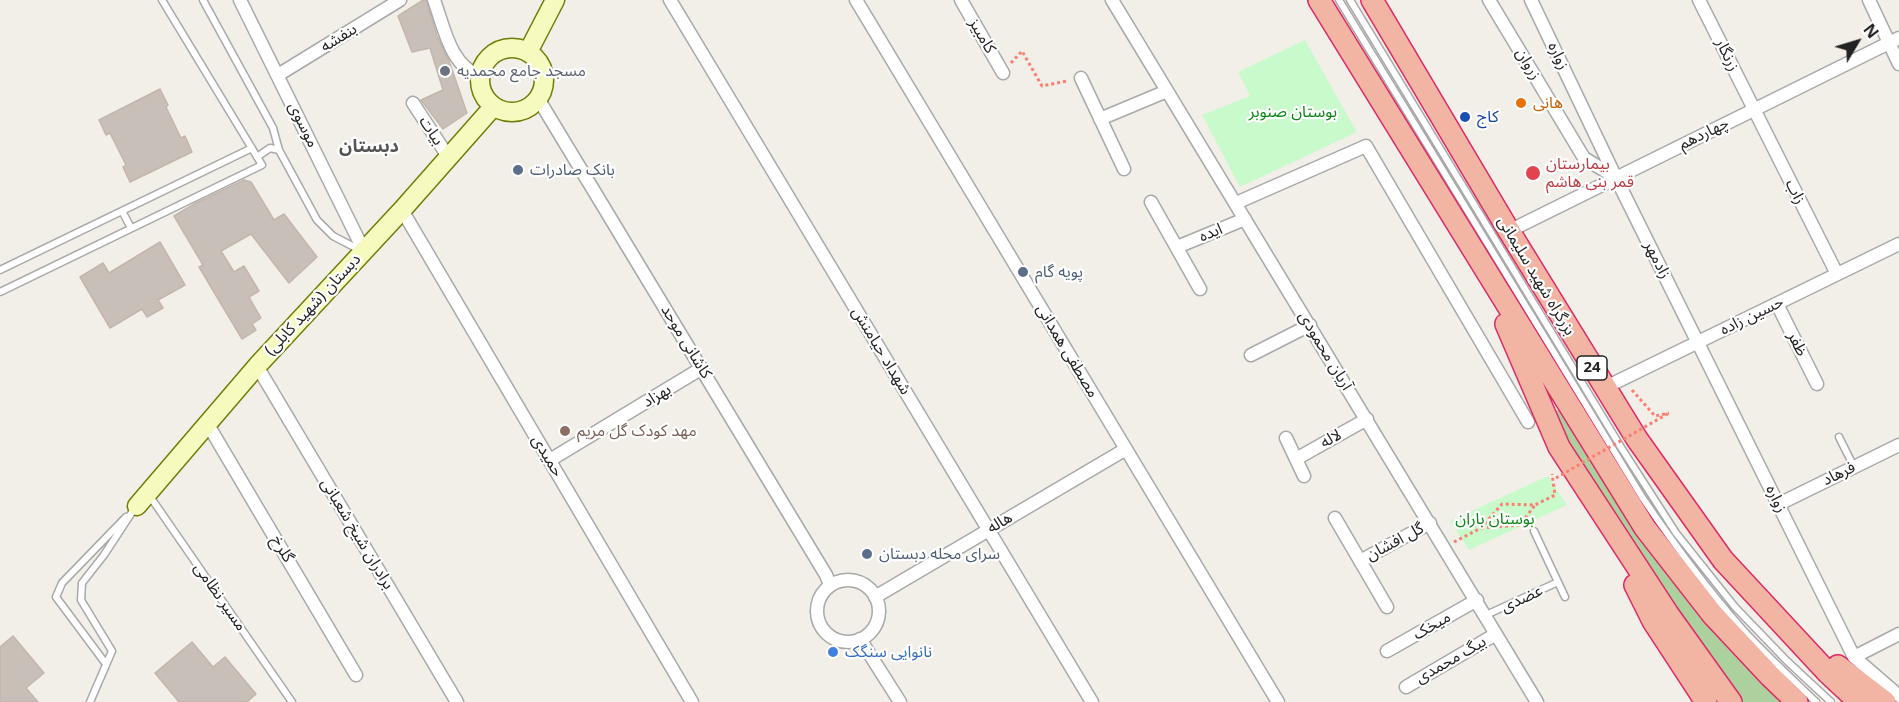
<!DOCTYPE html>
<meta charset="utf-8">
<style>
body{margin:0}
#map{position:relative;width:1899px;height:702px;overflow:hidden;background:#f2efe9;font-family:"Noto Sans",sans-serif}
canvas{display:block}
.north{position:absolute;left:1827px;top:12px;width:60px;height:60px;-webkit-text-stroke:4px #fff;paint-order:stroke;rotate:52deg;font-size:16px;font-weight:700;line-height:24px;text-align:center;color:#222}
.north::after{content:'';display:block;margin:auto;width:21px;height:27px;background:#222;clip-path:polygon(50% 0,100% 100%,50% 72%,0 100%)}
</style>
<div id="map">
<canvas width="1899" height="702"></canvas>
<div class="north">N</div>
</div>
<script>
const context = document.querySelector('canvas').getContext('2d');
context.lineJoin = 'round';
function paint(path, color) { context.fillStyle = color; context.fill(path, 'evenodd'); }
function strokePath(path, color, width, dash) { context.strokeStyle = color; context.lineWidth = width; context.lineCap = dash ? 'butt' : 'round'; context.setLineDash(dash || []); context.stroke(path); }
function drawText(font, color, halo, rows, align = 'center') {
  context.font = font + ' "Noto Sans","Noto Sans Arabic",sans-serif'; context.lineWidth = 4.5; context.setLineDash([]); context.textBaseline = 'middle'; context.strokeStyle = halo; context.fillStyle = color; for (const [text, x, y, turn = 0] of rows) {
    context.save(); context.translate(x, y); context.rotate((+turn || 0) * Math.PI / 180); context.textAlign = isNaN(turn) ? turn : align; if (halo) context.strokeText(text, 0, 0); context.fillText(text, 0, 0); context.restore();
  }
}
paint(new Path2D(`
 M1560,409L1786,702H1743C1676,608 1608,515 1553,412Z`), '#add19e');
paint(new Path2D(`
 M1305,40L1357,132L1240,187L1202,115L1250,96L1238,72Z
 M1548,476L1567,505L1469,550L1450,521Z`), '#c8facc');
const building = new Path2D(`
 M423,0H426L437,36L449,61L467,113L443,129L421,100L443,90L430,48L412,52L398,16Z
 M160,89L168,105L166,107L181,138L185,136L192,152L130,182L123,167L126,165L110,133L106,135L99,120Z
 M244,180L251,182L274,220L284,214L317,257L289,283L251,234L221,251L234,272L244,266L259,291L249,297L261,318L252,324L256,330L242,339L199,267L203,265L174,216L196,203Z
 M160,242L185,285L158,300L163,308L147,317L142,309L110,328L80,277L103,263L109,273Z
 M13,636L44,673L26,688L38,702H0V647Z
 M192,642L213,667L225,657L256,694L247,702H179L155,673Z`);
paint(building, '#c7bfb8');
strokePath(building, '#c4b6ab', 1.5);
const service = new Path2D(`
 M203,0L273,128L279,150
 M1339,0L1642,497C1673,543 1706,588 1743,630C1766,655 1791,678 1816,702
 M1350,0L1622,449L1676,533L1735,607L1787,661L1831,702
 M257,157L270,148L279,150L317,220L333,236L360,250
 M122,211L131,228
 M0,270L252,148
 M0,292L262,165L162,0
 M1839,437L1854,467
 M149,495L292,702
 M1534,531L1565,597
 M1486,615L1558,582
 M106,664L56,597L62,583L126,517
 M90,702L112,651L81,600L82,583L104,555L136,506`);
const minor = new Path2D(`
 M240,0L364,251
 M434,0C444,27 450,66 480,76
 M670,0L1092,702
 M856,0L1278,702
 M961,0L1003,73
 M1112,0L1537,702
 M1489,0L1584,158L1615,177
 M1531,0L1616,178L1854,657L1899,696
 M1699,0L1837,274
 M1869,0L1899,64
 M278,75L400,0
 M1081,78L1124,169
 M539,100L826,575L830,585
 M413,103L449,158
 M1100,119L1167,91
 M1151,202L1200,289
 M1236,203L1366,146L1528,422
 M402,210L692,702
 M1509,231L1899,38
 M1177,247L1245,219
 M1777,304L1817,384
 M1251,355L1310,325
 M257,366L457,702
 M1604,388L1899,244
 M207,423L356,675
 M1286,438L1304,476
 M1296,459L1367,419
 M550,460L702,368
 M1779,504L1899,445
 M1335,518L1387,607
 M1360,561L1430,523
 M817 611a31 31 0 1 1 62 0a31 31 0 1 1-62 0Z
 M875,597L1126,449
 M860,639L900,702
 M1387,651L1477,600
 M1854,657L1899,634
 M1406,687L1496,634`);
const secondary = new Path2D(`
 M480 80a32 32 0 1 1 64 0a32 32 0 1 1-64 0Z
 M528,52L555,0
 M137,506L257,366L402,210L493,107`);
const trunk = new Path2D(`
 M1319,0L1645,528L1712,614L1770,676L1797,702
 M1372,0L1509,231L1637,439L1723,560L1828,673L1859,702
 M1506,324L1559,447L1668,614L1731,702
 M1635,585L1653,621L1706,702
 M1838,666L1885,702`);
strokePath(service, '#a9a9a9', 9);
strokePath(minor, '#a9a9a9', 15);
strokePath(secondary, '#707d05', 21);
strokePath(trunk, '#dc2a67', 24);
strokePath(new Path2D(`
 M1011,63L1022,51L1042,86L1067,81
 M1632,390L1655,416L1669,413
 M1481,528L1520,525L1535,505
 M1454,542L1481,528L1502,504L1535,505L1555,495L1552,474`), '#fa8072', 3, [3, 3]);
strokePath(service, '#fff', 6);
strokePath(minor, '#fff', 12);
strokePath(secondary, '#f7fabf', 18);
strokePath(trunk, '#f2b4a3', 21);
strokePath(new Path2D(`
 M1556,478L1669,413`), '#fa8072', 3, [3, 3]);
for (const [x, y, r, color] of [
 [445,71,6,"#6b7280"],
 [1521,103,6,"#e8710a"],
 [1465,117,6,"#1a4fb4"],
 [518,170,6,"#5c6f8a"],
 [1533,173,8,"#e0444e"],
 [1023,272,6,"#5c6f8a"],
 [565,431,6,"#8d6e63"],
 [867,554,6,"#5c6f8a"],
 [833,652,6,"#3f7fe0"]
]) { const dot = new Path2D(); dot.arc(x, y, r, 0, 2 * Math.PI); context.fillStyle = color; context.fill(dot); strokePath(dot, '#fff', 2); }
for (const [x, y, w] of [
 [1592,368,30]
]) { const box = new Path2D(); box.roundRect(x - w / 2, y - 12, w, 24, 4.5); context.fillStyle = '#fff'; context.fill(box); strokePath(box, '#222', 1.5); }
drawText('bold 15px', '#222', null, [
 ["24",1592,368]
]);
drawText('16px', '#222', '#fff', [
 ["کامبیز",982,36,60],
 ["بنفشه",339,38,-32],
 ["زرنگار",1727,55,64],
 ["زواره",1558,56,64],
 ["زروان",1528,64,59],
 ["موسوی",303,125,64],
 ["بیات",431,131,57],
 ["چهاردهم",1704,134,-26],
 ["زاب",1795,192,63],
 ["ایده",1211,233,-22],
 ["زادمهر",1657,260,63],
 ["بزرگراه شهید سلیمانی",1536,276,59],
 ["دبستان (شهید کابلی)",313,305,-47],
 ["حسین زاده",1752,316,-26],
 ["کاشانی موحد",686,342,59],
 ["ظفر",1797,344,64],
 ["شهداد حیامنش",881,351,59],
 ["مصطفی همدانی",1067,351,59],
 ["آریان محمودی",1325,351,59],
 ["بهزاد",657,396,-31],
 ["لاله",1331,439,-29],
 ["حمیدی",547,456,59],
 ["فرهاد",1839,474,-26],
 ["زواره",1776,499,64],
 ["هاله",1000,523,-31],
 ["برادران شیخ شعبانی",357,534,59],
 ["گل افشان",1395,542,-28],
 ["گلرخ",282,549,59],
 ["مسیر نظامی",220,597,55],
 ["عضدی",1522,599,-25],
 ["میخک",1432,626,-30],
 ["بیگ محمدی",1451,660,-30]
]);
drawText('16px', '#5b616d', '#fff', [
 ["مسجد جامع محمدیه",457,71]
], 'left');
drawText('16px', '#c56008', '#fff', [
 ["هانی",1533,103]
], 'left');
drawText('16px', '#0c8416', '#fff', [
 ["بوستان صنوبر",1293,112],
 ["بوستان باران",1495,519]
]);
drawText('16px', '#164399', '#fff', [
 ["کاج",1477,117]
], 'left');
drawText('16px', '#be3a42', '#fff', [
 ["بیمارستان",1546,164],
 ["قمر بنی هاشم",1546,182]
], 'left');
drawText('16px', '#4e5e75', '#fff', [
 ["بانک صادرات",530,170],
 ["پویه گام",1035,272],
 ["سرای محله دبستان",879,554]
], 'left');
drawText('16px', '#785e54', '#fff', [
 ["مهد کودک گل مریم",577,431]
], 'left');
drawText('16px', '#366cbe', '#fff', [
 ["نانوایی سنگک",845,652]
], 'left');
drawText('bold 18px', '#555', '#fff', [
 ["دبستان",369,147]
]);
</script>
